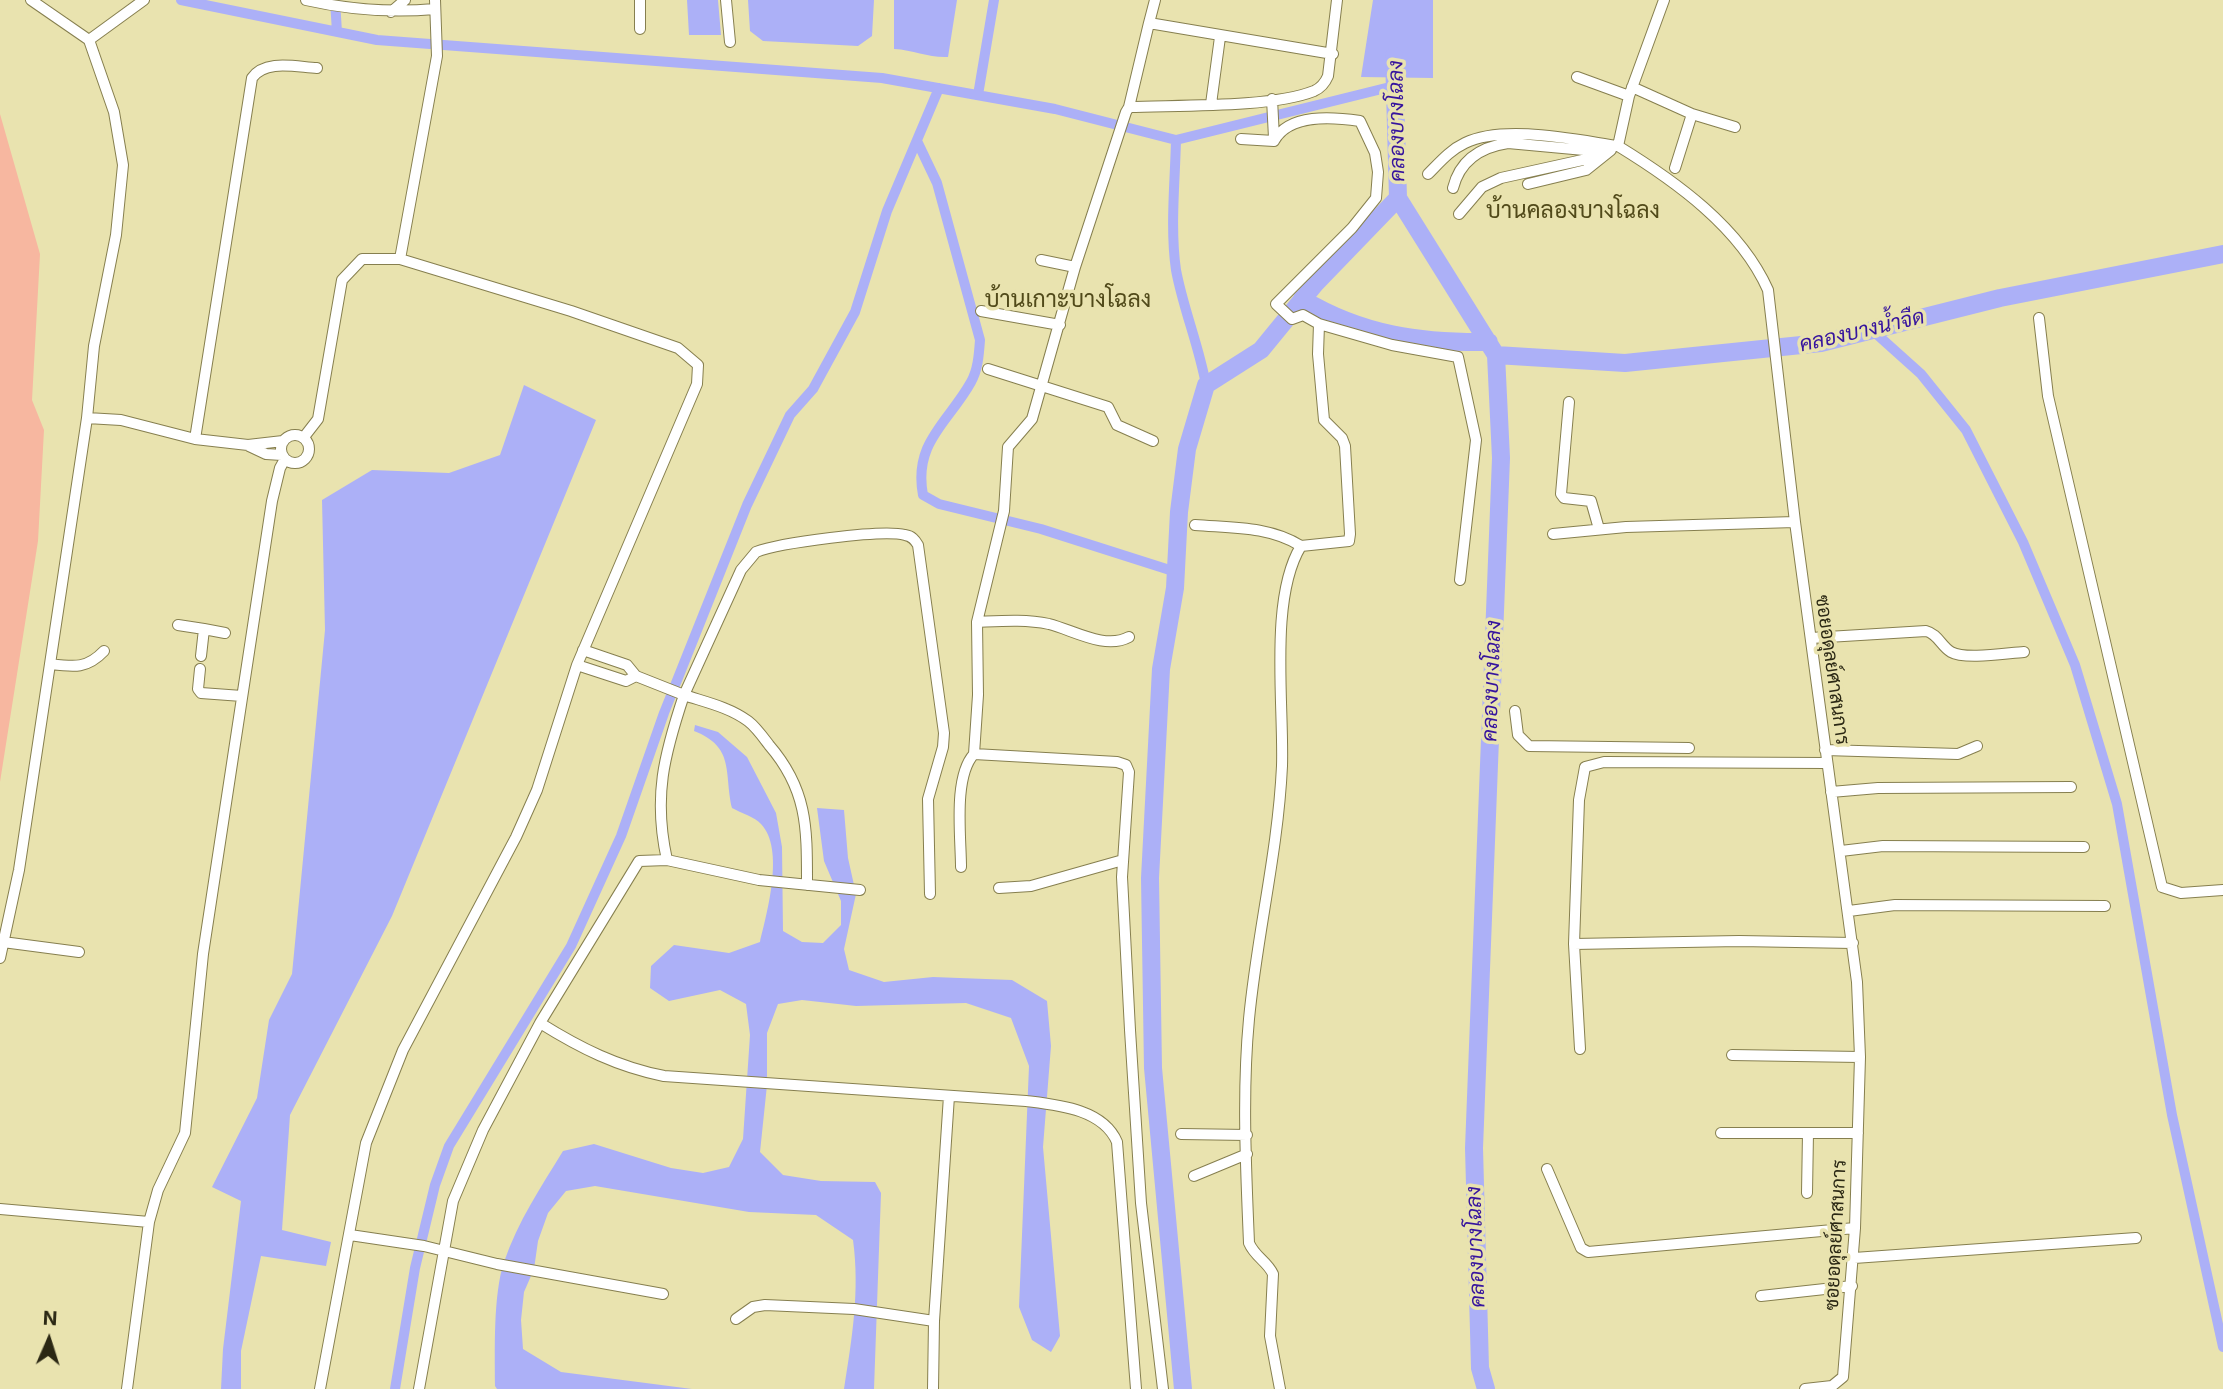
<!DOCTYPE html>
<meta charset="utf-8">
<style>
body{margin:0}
#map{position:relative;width:2223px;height:1389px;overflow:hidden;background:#e9e3af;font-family:Inter,sans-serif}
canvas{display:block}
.north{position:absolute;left:14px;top:1305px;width:70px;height:70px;-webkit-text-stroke:5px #e9e3af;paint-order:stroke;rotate:3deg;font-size:19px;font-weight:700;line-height:28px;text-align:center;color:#2b2814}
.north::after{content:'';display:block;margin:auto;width:24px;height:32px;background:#2b2814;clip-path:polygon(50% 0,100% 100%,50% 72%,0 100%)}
</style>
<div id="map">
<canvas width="2223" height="1389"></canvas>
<div class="north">N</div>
</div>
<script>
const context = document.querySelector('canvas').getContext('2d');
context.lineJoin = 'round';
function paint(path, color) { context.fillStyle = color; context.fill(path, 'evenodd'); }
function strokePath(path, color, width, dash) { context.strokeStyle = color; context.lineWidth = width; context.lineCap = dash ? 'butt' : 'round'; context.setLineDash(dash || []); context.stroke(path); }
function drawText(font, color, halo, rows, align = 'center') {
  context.font = font + ' Inter,Sarabun,sans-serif'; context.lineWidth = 7; context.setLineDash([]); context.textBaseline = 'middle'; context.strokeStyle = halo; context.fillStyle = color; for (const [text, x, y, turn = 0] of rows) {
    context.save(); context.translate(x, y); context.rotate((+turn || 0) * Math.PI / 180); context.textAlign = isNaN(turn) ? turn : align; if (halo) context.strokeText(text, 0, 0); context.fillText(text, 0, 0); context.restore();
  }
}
paint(new Path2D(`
 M0,114L40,254L32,400L44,430L38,541L0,782Z`), '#f7b7a0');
paint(new Path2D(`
 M687,0H718L721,35H689Z
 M748,0H874L872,36L858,46L763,41L750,31Z
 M894,0H957L948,57C929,58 914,50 894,49Z
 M1373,0H1433V78L1361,77Z
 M524,385L596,420L392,916L290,1115L282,1230L331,1242L326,1266L261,1256L241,1351V1389H221L223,1349L241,1201L212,1187L257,1098L269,1020L292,974L325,630L322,500L372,470L449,473L500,455Z
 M695,725L718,732L747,757L776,813L782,847L783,931L802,942L823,943L841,925V901L824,861L817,808L844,810L848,858L856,894L844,949L849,970L884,982L933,977L1012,980L1047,1001L1051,1046L1043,1147L1060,1336L1051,1352L1032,1340L1019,1307L1029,1066L1011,1018L966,1003L856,1006L802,1000L778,1004L767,1033V1085L760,1152L783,1175L821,1181L875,1182L881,1193L874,1389H844C852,1339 860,1291 853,1240L816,1215L749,1212L595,1186L566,1191L548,1213L538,1241L534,1269L524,1292L521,1320L523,1349L561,1372L692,1389H497L495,1386C495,1351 493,1295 504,1262C518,1221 541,1187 563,1151L594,1144L671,1168L703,1173L729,1167L743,1139L750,1035L746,1004L720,990L669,1001L650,988L651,966L674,945L729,953L760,942C767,913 785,849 761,824C755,817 741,813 732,808C724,772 735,747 694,731Z`), '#acb0f7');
strokePath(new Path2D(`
 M181,0L377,40L882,78L1055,109L1176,140L1394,86
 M335,0L337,32
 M978,95L994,0
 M1176,140C1175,183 1170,228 1176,270C1183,308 1199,346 1206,385
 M917,141L937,183L980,340C979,354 978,370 971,382C949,422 913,442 923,495L939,504L1041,529L1176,572
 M1872,330L1921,374L1966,430L2023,542L2075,665L2117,804L2172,1115L2223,1347
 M395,1389L415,1268L435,1185L449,1146L571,946L621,836L664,713L747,505L790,415L813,389L855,312L887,211L939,88`), '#acb0f7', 10);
strokePath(new Path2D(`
 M1394,56L1398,198L1496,355L1501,458L1474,1148L1480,1368L1486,1389
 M1302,299C1362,335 1420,343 1489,342
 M1496,355L1625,363L1821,343L2000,298L2223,254
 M1183,1389L1153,1068L1150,878L1161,669L1175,588L1179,512L1187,449L1206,385L1261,350L1315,284L1398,198`), '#acb0f7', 18);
const street = new Path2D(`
 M31,0L89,40
 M306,0C350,10 390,13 435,9
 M640,0V29
 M726,0L730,42
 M1664,0L1629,96L1618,146C1675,181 1740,227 1768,290L1795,522L1857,982L1860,1057L1855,1228L1843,1377L1832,1386L1805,1389
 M391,12L405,0
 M1149,23L1155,0
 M1577,77L1629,96
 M1632,87L1692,114L1735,127
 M1272,99L1274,138
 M1211,104L1220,37
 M1129,107L1149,23L1333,54
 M1274,138V141C1289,113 1333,117 1360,121L1375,153L1378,172L1376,198L1352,228L1276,304L1292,319L1303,315L1319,324L1318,354L1324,420L1342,438L1345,446L1350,534L1349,541L1301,546C1269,598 1284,704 1282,766C1278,852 1257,934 1249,1019C1242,1093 1246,1169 1249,1243C1255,1257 1267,1261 1273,1274L1270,1336L1280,1389
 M1241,139L1274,141
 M1675,168L1692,114
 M1428,174C1440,162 1450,150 1465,143C1504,124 1576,140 1618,146
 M1528,184L1586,170L1611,150
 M1453,188C1460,160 1481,147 1508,143L1606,152
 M1459,214L1482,187L1501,178L1587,159L1594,150
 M400,259L437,56L435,0
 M1041,260L1075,267
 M981,311L1060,325
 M2039,318L2048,396L2162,887L2181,893L2223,890
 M1319,324L1392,345L1458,357L1476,440L1460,580
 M988,369L1108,407L1117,425L1153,441
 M1569,402L1561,494L1564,498L1591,501L1599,529
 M87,418L121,420L195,439L248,445L283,441
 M281 449a14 14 0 1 1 28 0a14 14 0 1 1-28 0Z
 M304,437L318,419L342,280L362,259H400L571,311L678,348L698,365L697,384L577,665L537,790L516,837L403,1050L366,1143L320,1389
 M195,439L252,78C265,59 296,67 317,68
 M249,446L266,454L282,455
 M1195,525C1231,528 1269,526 1301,546
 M1553,534L1626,527L1795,522
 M977,622C1001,621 1025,619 1049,624C1073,630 1105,650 1129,637
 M178,625L204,629
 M1811,638L1926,631C1938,634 1941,646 1951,652C1965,660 2007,653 2024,652
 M583,650L627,665L636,676L684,695C664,755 653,797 667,860
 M201,656L204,629L225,633
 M50,664C74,667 87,669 104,651
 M577,665L626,681L636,676
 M200,669L198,689L201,693L242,696
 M1515,711L1518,735L1529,746L1689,748
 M1825,750L1958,754L1977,746
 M974,754L1117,762L1126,765L1129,772L1122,877L1130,1030L1141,1203L1163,1389
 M1831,792L1878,788L2071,787
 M1841,851L1883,846L2084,847
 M961,867C961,837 953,777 974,754L978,695L977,622L1004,511L1008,447L1032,419L1075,267L1126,112L1129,107C1178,105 1271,108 1314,91C1321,88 1325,83 1328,76L1337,0
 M807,885C807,829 808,790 769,745C763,737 756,727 748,721C729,707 705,702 684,695L741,570L756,552C779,543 882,529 905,535C912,536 915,540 918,545L944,733L943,747L928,799L930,894
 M999,888L1031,886L1123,860
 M860,890L759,880L667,860L639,861L540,1023C580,1048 618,1067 664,1076L1026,1101C1058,1105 1103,1109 1117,1142L1136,1389
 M1849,911L1895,905L2105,906
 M3,942L79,952
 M1574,944L1739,941L1853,943
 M0,958L19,870L87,418L94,346L116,235L123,165L114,112L89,40L144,0
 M1580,1049L1574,944L1579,800L1585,767L1604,762L1827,763
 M1732,1055L1860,1057
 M1721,1133H1858
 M1181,1134L1247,1135
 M1547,1169L1581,1248L1588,1252L1855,1228
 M1194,1176L1247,1154
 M1807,1193L1808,1133
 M0,1209L149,1222
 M350,1235L424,1246L497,1264L663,1294
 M1854,1258L2136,1238
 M1761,1296L1852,1286
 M736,1319L753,1307L765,1305L854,1309L934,1321
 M127,1389L149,1222L158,1190L185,1133L203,954L272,501L280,468L285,459
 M419,1389L453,1201L483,1130L540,1023
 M933,1389L934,1321L949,1096`);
strokePath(street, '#867f4f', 12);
strokePath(street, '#fff', 10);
drawText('19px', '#2b2814', '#e9e3af', [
 ["ซอยอดุลย์ศาสนการ",1832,670,82],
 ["ซอยอดุลย์ศาสนการ",1836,1235,-87]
]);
drawText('italic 21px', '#36149e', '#e9e3af', [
 ["คลองบางโฉลง",1397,121,-91],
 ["คลองบางน้ำจืด",1862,331,-13],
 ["คลองบางโฉลง",1492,681,-88],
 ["คลองบางโฉลง",1476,1247,-92]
]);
drawText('23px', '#514a1a', '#e9e3af', [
 ["บ้านคลองบางโฉลง",1573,211],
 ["บ้านเกาะบางโฉลง",1068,300]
]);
</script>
